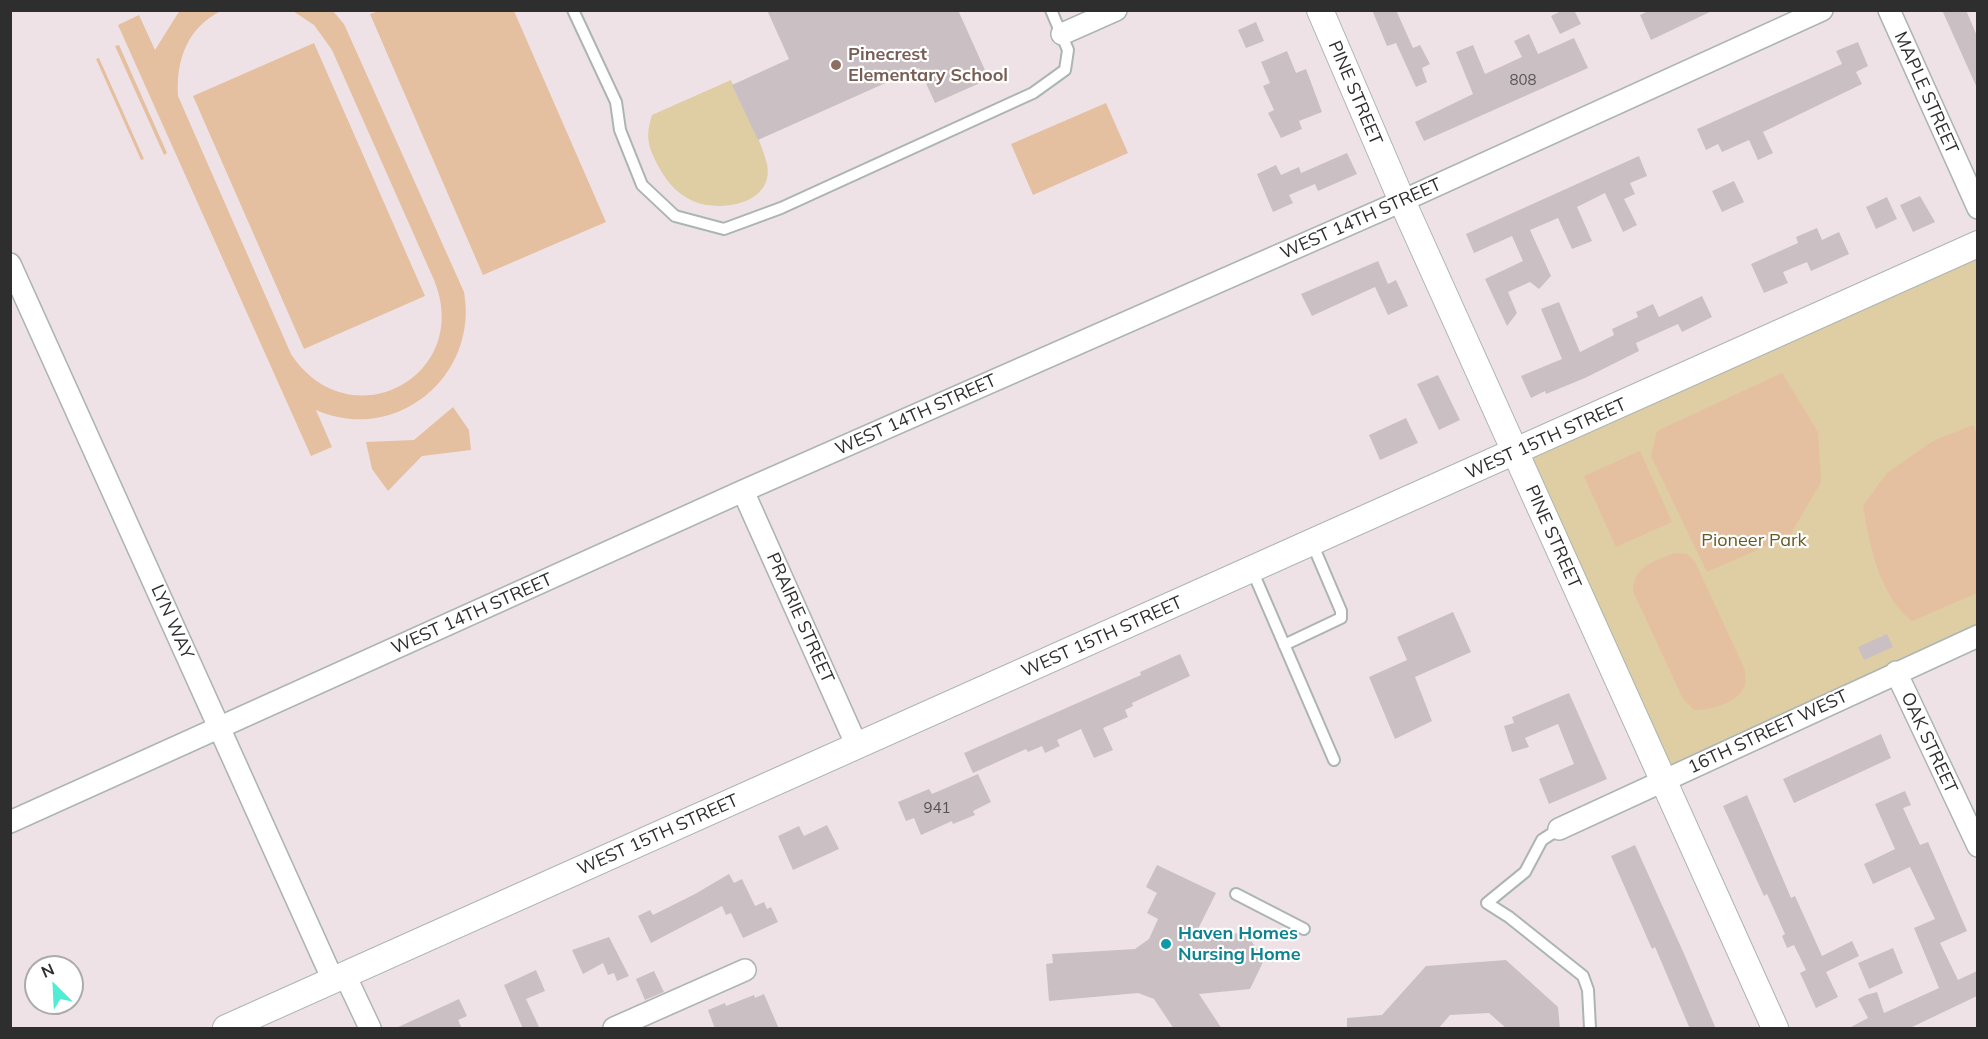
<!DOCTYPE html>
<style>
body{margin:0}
#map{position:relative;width:1988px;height:1039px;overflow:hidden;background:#eee2e7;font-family:Mulish,sans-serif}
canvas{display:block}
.frame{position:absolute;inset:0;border:12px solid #2e2e2e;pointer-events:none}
.north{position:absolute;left:24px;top:955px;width:60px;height:60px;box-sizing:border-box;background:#fff;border:2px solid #ababab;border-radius:50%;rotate:336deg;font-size:16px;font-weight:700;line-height:24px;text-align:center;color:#2e2e2e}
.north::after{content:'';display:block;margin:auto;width:21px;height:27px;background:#51ecd4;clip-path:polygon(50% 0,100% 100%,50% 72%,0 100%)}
</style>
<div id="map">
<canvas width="1988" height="1039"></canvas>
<div class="frame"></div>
<div class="north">N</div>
</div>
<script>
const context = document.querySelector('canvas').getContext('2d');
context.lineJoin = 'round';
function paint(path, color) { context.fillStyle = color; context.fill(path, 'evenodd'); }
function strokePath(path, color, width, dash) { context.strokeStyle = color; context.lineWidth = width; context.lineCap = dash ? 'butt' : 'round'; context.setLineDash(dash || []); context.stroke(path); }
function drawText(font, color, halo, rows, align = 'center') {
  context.font = font + ' Mulish,sans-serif'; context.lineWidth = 4.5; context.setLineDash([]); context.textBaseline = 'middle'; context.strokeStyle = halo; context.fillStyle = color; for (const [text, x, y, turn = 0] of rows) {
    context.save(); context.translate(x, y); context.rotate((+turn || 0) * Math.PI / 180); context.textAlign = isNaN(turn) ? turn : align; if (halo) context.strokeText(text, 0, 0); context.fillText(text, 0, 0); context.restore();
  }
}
paint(new Path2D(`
 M731,80C741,108 760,135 767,164C775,204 720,213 693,201C675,193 665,179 656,162C647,144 646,134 652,115Z
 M1977,244V636L1662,782L1515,453Z`), '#dfcda3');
paint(new Path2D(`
 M180,10L221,11C187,28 176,60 178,96L291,354C349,442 474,377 434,280L332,50L314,25L293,11H333L344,24L464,292C479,376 396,445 316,410L332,447L311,456L118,25L139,15L155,50Z
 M379,11H514L606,222L483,275L370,14Z
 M314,43L425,296L304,349L193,96Z
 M119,45L167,153L164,155L115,46Z
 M99,58L144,159L141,160L96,59Z
 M1106,103L1128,153L1033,195L1011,144Z
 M1782,373L1818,432L1821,482L1790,535L1707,572L1651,456L1657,431Z
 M453,407L469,430L471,450L422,456L388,491L372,469L366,442L414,440Z
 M1973,425L1978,436L1977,593L1912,621C1879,595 1870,546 1863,506L1887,473L1933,441Z
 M1640,451L1672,522L1616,547L1584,476Z
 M1674,553L1687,554L1695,562L1745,670C1745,675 1746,681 1745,685C1739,703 1710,710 1694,710L1683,699L1633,591C1634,566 1653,562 1674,553Z`), '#e5c0a0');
paint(new Path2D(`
 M767,10H958L989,79L935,103L919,68L758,140L732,85L789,59Z
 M1372,10H1396L1413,48L1420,45L1430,64L1422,68L1427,82L1416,87L1396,43L1387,46Z
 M1563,10H1574L1581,24L1560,34L1551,16Z
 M1650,10H1714L1651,40L1640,15Z
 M1942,10H1966L1977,36V88Z
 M1256,22L1264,41L1246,48L1238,30Z
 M1529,34L1538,54L1574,38L1588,68L1424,141L1415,122L1473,94L1456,52L1473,45L1485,74L1522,57L1514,41Z
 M1858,42L1868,66L1856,72L1862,84L1763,132L1773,153L1758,160L1749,140L1722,152L1718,144L1706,150L1697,129L1842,64L1836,51Z
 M1287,51L1296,73L1306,69L1322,112L1299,121L1302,129L1281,138L1268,113L1274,110L1263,86L1270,83L1261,62Z
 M1347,153L1357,174L1318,191L1315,184L1289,195L1293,203L1273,212L1257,174L1276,165L1281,175L1299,167L1301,173Z
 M1639,156L1647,176L1630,183L1635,194L1624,199L1637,225L1623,232L1605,193L1577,207L1592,241L1572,249L1558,218L1530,230L1551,276L1539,289L1530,282L1508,292L1517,313L1507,326L1485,279L1523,261L1512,236L1474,253L1466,234Z
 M1734,181L1744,202L1722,212L1712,191Z
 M1920,196L1935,222L1913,232L1900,205Z
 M1887,197L1897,219L1876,229L1866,207Z
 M1817,228L1822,240L1839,232L1849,254L1811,271L1807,262L1783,272L1788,283L1764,293L1751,264L1798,243L1796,237Z
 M1378,261L1388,284L1396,280L1408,306L1388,315L1375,287L1312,316L1301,294Z
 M1702,296L1712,317L1682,332L1678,324L1636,343L1639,351L1585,378L1546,394L1545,391L1531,398L1521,376L1562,359L1541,309L1559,302L1580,352L1614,335L1612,329L1638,317L1636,312L1653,304L1659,317Z
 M1438,375L1460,420L1439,430L1417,384Z
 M1406,418L1418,443L1380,460L1369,435Z
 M1453,612L1471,652L1415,677L1432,721L1395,739L1369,677L1407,660L1397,637Z
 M1887,634L1893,647L1864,660L1858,647Z
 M1180,654L1190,676L1132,703L1133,706L1125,710L1128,717L1103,728L1113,750L1094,758L1081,729L1057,740L1060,746L1045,753L1042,746L1028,752L1026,749L973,773L964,753L1141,675L1140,672Z
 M1569,693L1607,779L1549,804L1539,779L1574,764L1558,724L1525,738L1529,747L1512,752L1504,726L1514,723L1512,717Z
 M1881,734L1891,758L1794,803L1783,779Z
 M978,774L991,802L973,811L975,815L953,824L952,821L921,835L914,818L906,821L898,802L929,789L932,794Z
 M1905,791L1911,805L1903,808L1920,845L1928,842L1967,931L1940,943L1958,980L1977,971V996L1908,1029H1847L1868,1018L1858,999L1866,995L1877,992L1884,1013L1939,988L1914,928L1935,919L1910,867L1873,884L1864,864L1895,849L1875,804Z
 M1747,795L1791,898L1795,896L1822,956L1852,941L1859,956L1826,972L1838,997L1816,1008L1800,973L1806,970L1794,945L1787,948L1782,936L1785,934L1767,894L1764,896L1723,806Z
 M827,825L839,849L793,870L778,836L799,826L804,836Z
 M1635,845L1685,956L1716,1029H1690L1655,947L1652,949L1611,856Z
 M1157,865L1216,893L1195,935L1246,933L1264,960L1250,989L1199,994L1222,1029H1174L1154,999L1138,993L1049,1001L1046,964L1053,963L1052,954L1135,949L1149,939L1158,919L1147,913L1157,893L1146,887Z
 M729,874L734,883L742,879L755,906L764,902L767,909L771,907L778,922L743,938L731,913L726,915L722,906L651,943L638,916L650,910L653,915L695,894Z
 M609,937L629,976L617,981L614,973L608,975L603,963L583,974L572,950Z
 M1893,948L1903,973L1869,989L1858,963Z
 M1506,960L1558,1007L1560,1029H1507L1489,1013L1450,1015L1438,1029H1347V1018L1382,1015L1426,966Z
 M536,970L545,991L526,999L540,1029H523L504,985Z
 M654,971L664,992L645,1000L636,979Z
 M764,994L779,1029H715L708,1010L725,1003L726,1006L754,995L755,998Z
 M459,999L467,1016L458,1020L462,1029H394Z`), '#cac0c4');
const service = new Path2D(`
 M573,10L616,102L620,130L642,185L675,216L724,229L781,208L1033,93L1065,70L1068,50L1051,10
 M1252,570L1334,760
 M1284,645L1341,618V611L1312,543
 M1559,829L1542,840L1525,872L1487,903L1509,917L1583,976L1588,990L1590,1028
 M1236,894L1304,929`);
const minor = new Path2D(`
 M1889,10L1978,208
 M1062,34L1116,10
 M10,264L333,980
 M743,491L857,746
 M1896,672L1978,846
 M10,822L743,491L1402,201L1822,10
 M1559,829L1978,636
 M345,975L370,1028
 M614,1028L745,970`);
const tertiary = new Path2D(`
 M1320,10L1402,201L1775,1028
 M226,1028L1978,244`);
strokePath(service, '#abb5b3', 14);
strokePath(minor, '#abb5b3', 24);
strokePath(tertiary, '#abb5b3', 28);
strokePath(service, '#fff', 10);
strokePath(minor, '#fff', 21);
strokePath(tertiary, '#fff', 26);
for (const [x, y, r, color] of [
 [836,65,6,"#8d6e63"],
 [1166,944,6,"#0f9aa8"]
]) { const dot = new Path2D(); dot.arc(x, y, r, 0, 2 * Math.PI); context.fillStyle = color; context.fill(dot); strokePath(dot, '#fff', 2); }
drawText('15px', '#555254', null, [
 ["808",1523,80],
 ["941",937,808]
]);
drawText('bold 18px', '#785e54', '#fff', [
 ["Pinecrest",848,55],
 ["Elementary School",848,76]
], 'left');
drawText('18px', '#2e2e2e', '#fff', [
 ["PINE STREET",1355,93,67],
 ["MAPLE STREET",1926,93,66],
 ["WEST 14TH STREET",1361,219,-24],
 ["WEST 14TH STREET",916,415,-24],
 ["WEST 15TH STREET",1546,439,-24],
 ["PINE STREET",1553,537,66],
 ["WEST 14TH STREET",472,614,-24],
 ["PRAIRIE STREET",800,618,66],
 ["LYN WAY",172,622,66],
 ["WEST 15TH STREET",1102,637,-24],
 ["16TH STREET WEST",1768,732,-25],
 ["OAK STREET",1929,743,65],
 ["WEST 15TH STREET",658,835,-24]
]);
drawText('18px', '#675b22', '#fff', [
 ["Pioneer Park",1754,541]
]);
drawText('bold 18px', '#0d838f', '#fff', [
 ["Haven Homes",1178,934],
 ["Nursing Home",1178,955]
], 'left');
</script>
